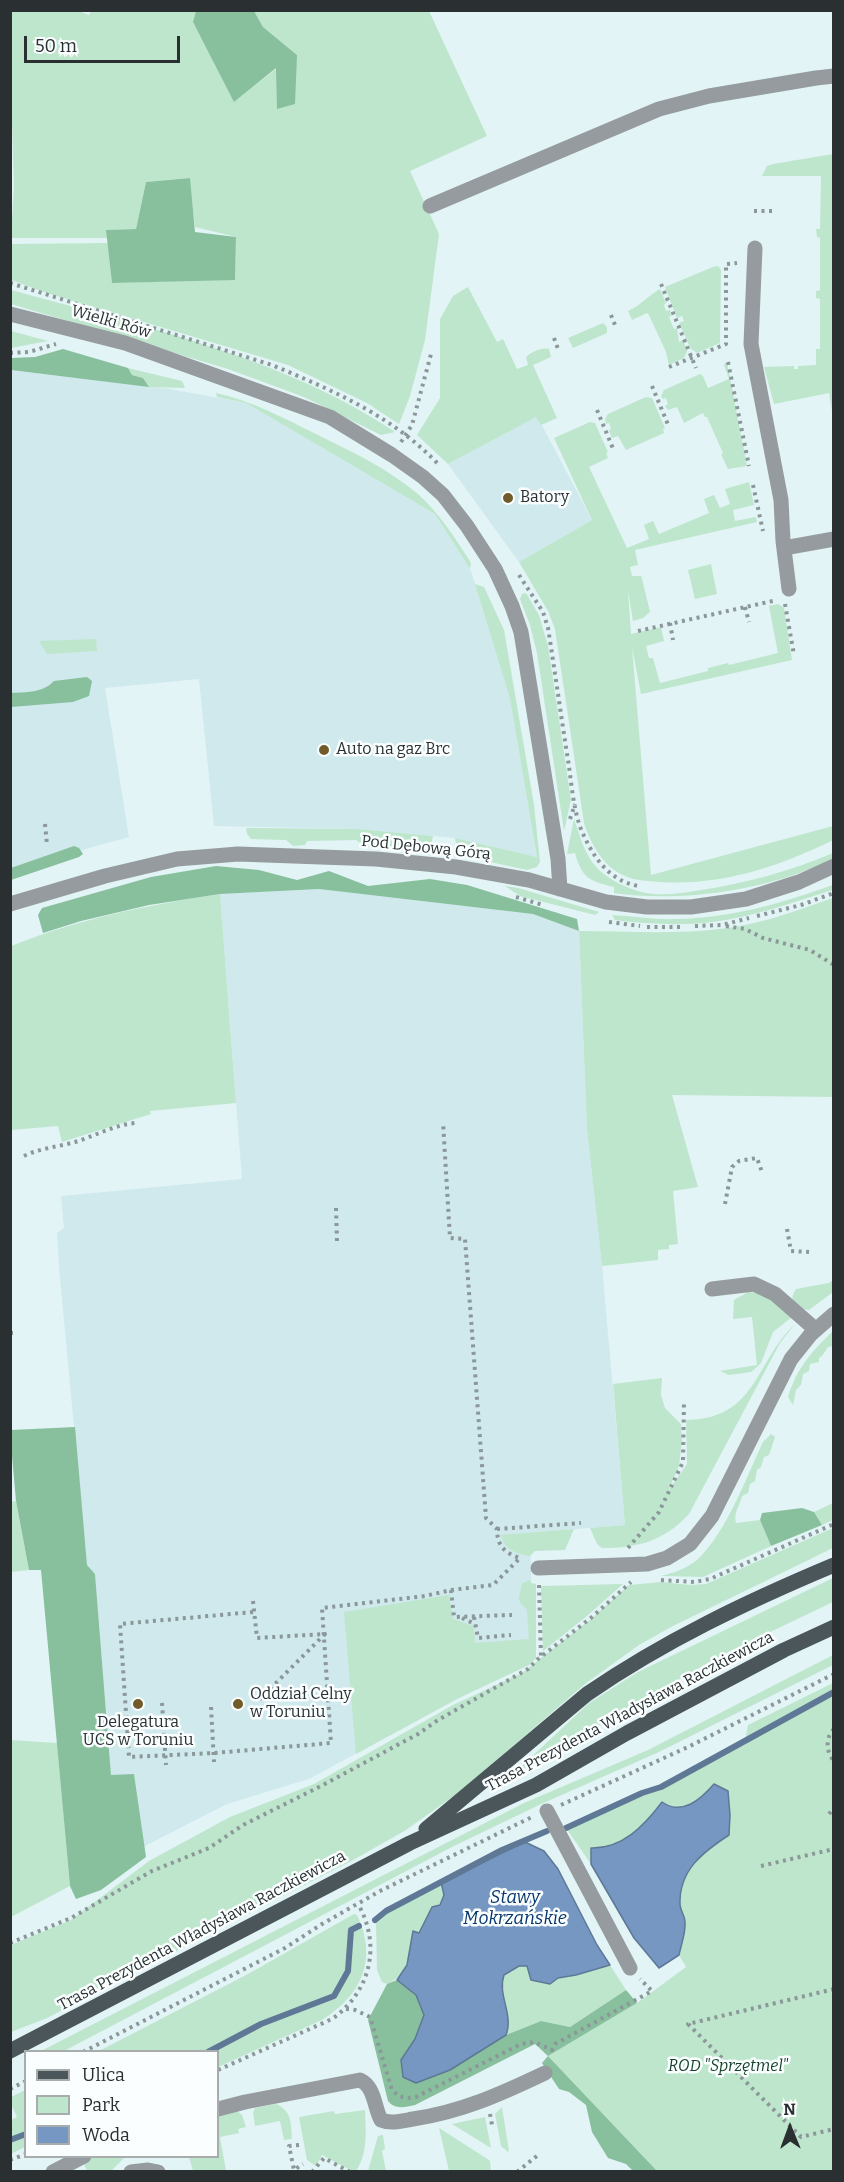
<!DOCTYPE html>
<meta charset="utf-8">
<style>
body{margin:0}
#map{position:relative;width:844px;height:2182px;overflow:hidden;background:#e2f4f6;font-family:Bitter,serif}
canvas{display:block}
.frame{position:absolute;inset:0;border:12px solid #2a3031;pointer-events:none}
.legend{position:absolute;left:24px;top:2050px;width:195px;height:108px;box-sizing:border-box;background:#fbfeff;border:2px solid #a7acad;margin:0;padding:8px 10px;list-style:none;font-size:18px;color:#2a3031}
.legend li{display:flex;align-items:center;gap:12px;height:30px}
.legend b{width:30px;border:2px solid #a7acad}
.north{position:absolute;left:760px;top:2098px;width:60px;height:60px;-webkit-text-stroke:4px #fbfeff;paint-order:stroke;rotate:359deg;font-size:16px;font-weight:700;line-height:24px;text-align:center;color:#2a3031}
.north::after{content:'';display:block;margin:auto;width:21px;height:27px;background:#2a3031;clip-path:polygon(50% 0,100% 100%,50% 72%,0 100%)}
.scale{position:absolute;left:24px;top:36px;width:156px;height:27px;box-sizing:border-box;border:3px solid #2a3031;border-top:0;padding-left:8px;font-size:18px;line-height:21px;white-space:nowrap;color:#2a3031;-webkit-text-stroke:4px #fbfeff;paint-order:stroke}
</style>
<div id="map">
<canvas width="844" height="2182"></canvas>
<div class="frame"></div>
<ul class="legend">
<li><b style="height:8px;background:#4b565b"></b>Ulica</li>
<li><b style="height:16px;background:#bee6cc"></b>Park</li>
<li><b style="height:16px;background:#7597c2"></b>Woda</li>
</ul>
<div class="north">N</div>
<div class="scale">50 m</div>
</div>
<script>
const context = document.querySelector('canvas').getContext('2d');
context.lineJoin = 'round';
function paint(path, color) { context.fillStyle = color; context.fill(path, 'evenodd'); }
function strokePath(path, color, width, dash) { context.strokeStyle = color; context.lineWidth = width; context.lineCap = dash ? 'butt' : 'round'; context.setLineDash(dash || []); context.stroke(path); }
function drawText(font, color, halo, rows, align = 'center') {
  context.font = font + ' Bitter,serif'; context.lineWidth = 5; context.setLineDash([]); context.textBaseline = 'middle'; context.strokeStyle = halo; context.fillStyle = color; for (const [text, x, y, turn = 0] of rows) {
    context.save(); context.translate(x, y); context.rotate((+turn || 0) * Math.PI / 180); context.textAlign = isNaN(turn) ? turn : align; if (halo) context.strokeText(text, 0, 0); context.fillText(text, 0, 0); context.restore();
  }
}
paint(new Path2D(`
 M10,370L170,389L246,403L435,514L471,571L510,699L537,857L455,838L433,836L358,829L214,826L199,679L105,688L129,837L89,848L11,875Z
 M537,416L592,520L519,562L448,464Z
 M319,889L533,914L579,931L587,1129L602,1266L625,1525L530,1533L533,1658L309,1779L227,1804L143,1847L134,1775H111L95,1574L87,1565L59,1267L57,1233L64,1228L61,1196L242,1179L220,894Z`), '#cfe9ed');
paint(new Path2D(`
 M92,10L196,11L193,22L235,101L277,68V108L297,55L263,27L254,11H429L487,136L410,171L439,234L425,340L410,396L399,424L367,403L288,365L47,293L11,280L10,244L108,243L112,283L235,279L236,237L195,227L189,178L146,182L136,229L107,230V238H11L14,186L11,90V11H78L89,15Z
 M833,154H834L833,417L829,393L774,404L764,367L794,366V369H798V366L816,365V349H820V299L816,298V291L820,290V238L817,237L816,229H820L821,176H762L767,166L773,164Z
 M718,266L721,270L720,343L697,353L691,349L679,323L684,321L682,316L677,318L665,287L713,267Z
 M468,287L497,342L503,339L517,369L528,365L526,357C531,352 542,347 549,349L551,357L533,365L557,418L541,425L536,417L448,464L417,435L440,398V319L453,296Z
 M660,289L666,303L664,305L666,311L670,310L671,316L669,317L674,329L677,328L679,342L683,340L687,351L684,358L669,365L666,352L649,315L647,313L632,320L628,311C641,305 649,295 660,289Z
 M11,290C138,325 284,357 395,432L381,435L304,397L228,369L11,304Z
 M603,323L607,327V333L573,348L568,338Z
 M10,331H11L48,341L11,348Z
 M725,363H727L747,466L728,469L721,454L723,453L707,417H705L703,413L684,423L677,407L668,410L665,406L668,404L666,398L663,399L661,396L664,390L700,374L703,376L708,388L729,379L724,365Z
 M128,368L182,381L185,388L149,387L143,378L132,375Z
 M216,393C253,401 285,419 318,435C353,452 388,469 418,494C440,514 455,538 471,563L470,569L435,514L246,403L217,397Z
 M646,397L652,398L665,428L663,429L664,433L626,450L618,436L612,438L609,430L611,429L609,423L606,424L605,419L608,414Z
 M590,422L595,423L608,452L606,453L608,458L589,467L627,548L649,539L644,525L653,521L659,534L709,513L704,499L714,495L720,508L730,504L725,489L749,482L754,505L733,510L735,521L756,517L757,522L635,550L638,565L630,567L632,576H641L642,579L650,612L643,618L633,621L628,590L631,634L661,627L664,641L646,646L649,658H653L660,683L708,671V668L728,663L729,665L778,653L769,606L778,604L784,608L792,660L641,694L632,647L651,875L833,826V840C780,866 722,886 661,882C649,881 636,881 625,876C603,867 591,844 584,823L555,629L548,611L519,562L592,520L554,438Z
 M711,564L717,594L695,599L688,570Z
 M475,584L484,587L504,630L534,805L540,862L537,867L527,870L472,858L456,843L455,838L537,857L510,699Z
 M526,593L539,615L548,646L571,800L564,831L537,653L530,625L520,599L522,594Z
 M96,639L97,651L47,654L39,641Z
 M574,819C580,836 584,854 597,868C609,880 626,888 641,892C660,897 682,893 701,890C747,883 790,871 833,853L834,858C772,890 682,903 614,893V887C589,881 582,878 575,853L567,854Z
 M246,828L358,829L433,836L431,845L419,851L366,847L356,840L307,841L305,845L293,846L286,840L251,839L247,834Z
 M833,885V890C794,902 754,917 712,922C681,926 646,924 615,920L612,915C633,916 655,920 676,919C732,918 782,903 833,885Z
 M505,886L518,888L599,912L595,915L520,896Z
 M220,894L236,1103L150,1111L151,1114L62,1142L58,1126L11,1130V946C82,918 144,906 220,894Z
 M833,898V1097L672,1095L698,1187L673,1191L678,1244L669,1245V1249L658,1250V1260L602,1266L587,1129L579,931C634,931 691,936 745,925C775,919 804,908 833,898Z
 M833,1280V1292L809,1310L797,1308C791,1300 791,1297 796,1289L829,1283Z
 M748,1292C768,1292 778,1304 792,1317L773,1332L761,1363L751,1372L729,1375L720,1371L757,1365L752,1317L733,1319L734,1300Z
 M795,1324L780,1343L689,1514C664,1541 638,1548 602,1548L597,1544L590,1528L625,1525L613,1384L662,1378L661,1395L665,1408L681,1424L682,1440L679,1466L668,1491L687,1464L686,1420C757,1419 754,1363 795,1324Z
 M833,1331V1346L828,1347L822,1356L819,1358V1362L810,1364L809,1371L803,1374L801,1385L796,1390L793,1405L788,1397C796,1369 813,1350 833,1331Z
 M771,1434L775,1437L769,1455L764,1457L761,1467L757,1470L755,1481L750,1484L748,1493L742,1496C740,1507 733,1512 736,1523L760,1520L771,1546L703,1577L661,1576C674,1573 688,1568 698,1559C727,1531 746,1478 763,1442Z
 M16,1501L29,1570L11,1572V1502Z
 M833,1503V1520L822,1525L814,1512Z
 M833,1528V1548L671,1627L639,1645L585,1684L458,1793L406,1830L355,1859L47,2018L11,2032V1945L71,1920L149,1861L230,1817L314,1784L453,1705L522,1673L591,1619L629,1585L661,1582L690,1585L706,1584Z
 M574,1529L565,1550L535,1551L530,1556C516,1553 505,1551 501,1535Z
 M833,1578V1602L722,1655L512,1775L589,1703L638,1672Z
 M531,1580V1583L536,1584V1658L529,1665L457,1699L356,1754L344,1612L449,1595L453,1619L474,1626L475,1643L529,1639L527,1610L520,1602L519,1598L522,1583Z
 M623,1584L587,1616L543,1651L541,1586Z
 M833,1655V1665L659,1752L539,1805L452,1847L64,2051H41L524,1803L648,1750Z
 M833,1683V2171H657L548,2056L637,2003L686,1967L679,1955L686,1923L680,1906L683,1879L695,1861L709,1849L729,1835L714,1785C700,1800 682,1816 662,1802C644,1826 622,1849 591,1848V1864L566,1828L642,1793L661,1787L745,1741L748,1725Z
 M10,1740L57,1743L70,1886L11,1917Z
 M441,1882L444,1895L440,1905L432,1907L419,1933L413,1931C410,1953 409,1975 387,1984L382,1982L377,1970L376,1922L386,1911Z
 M354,1914L357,1915C378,1959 362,1995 322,2020L218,2067V2052L99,2051L248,1974Z
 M527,1965C532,1975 540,1981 550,1984L558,1978L576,1975L610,1965L626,1990L570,2027L541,2021L506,2035C513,2016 498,1995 504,1976L519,1966Z
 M25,2090V2147L11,2154V2120L17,2117L11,2104V2097Z
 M276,2104C292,2111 291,2123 292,2139L284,2140L280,2121L255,2126L253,2112L255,2108Z
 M502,2107L509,2151L508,2152L501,2146L495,2114Z
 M236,2110L242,2115L246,2127L238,2129L239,2133L220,2137L226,2171H193L189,2157L218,2156V2116Z
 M365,2110C366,2130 368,2154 356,2171H352L322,2155L316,2166L307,2160L299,2117L334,2111L335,2114Z
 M485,2117L491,2148L452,2124Z
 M439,2128L486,2158L490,2161L491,2171H449Z
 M383,2135L385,2149L382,2151L386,2171H368L378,2136Z
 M92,2157H125L111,2171H87L84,2164L62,2170Z`), '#bee6cc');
paint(new Path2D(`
 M196,11H254L263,27L297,55L295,104L277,109L276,68L234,102L193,22Z
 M190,178L195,232L236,237L235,280L112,283L106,230L136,229L146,182Z
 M63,349L128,368L132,375L143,378L149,387L11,370V358L35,357Z
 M87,677L92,681L89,696L73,702L11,707V693C26,692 43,693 54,681Z
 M74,846L79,848L83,854L79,857L11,880V868Z
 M216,866L259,870L297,880L329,871L368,886L430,879L467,885L577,919L579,931L533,914L319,889L220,894L149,905L81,921L43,933L38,915L42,908L151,877Z
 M75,1427L87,1565L95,1574L111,1775L134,1774L146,1857L101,1890L76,1899L70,1886L41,1570H29L16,1501L10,1433L11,1430Z
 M802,1508L814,1512L822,1525L771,1546L760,1520L762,1513Z
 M397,1980L416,1995L424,2015L415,2039L401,2061L450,2070L506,2035L541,2021L570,2027L626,1990L637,2003L548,2056L657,2171H633L626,2164L608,2158L592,2132L586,2105L569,2092L559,2089L542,2063L548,2056L535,2044L415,2105C405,2107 395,2110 388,2101L368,2020L387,1984Z`), '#88bf9d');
const water = new Path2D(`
 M714,1784L728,1791L730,1815L729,1835C703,1852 679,1870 680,1904C680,1910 685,1916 685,1922C686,1932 681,1945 679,1955L659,1968L634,1938L591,1864V1848C622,1849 644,1826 662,1802C682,1816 700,1800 714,1784Z
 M525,1842L544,1851L558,1869L597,1945L610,1965L576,1975L558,1978L550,1984L531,1980L527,1966H519L504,1975C497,1995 514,2014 506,2035L450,2070L416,2083L403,2077L401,2060L415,2039L424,2015L416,1995L397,1980L407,1965L413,1931L419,1933L432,1907L440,1905L444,1895L441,1882Z`);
paint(water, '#7597c2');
strokePath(water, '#5e7896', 1.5);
strokePath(new Path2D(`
 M566,1828L642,1793L661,1787L834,1692
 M375,1920L386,1911L502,1850L547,1831
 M208,2052L261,2024L334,1996L348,1971L351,1930L359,1926
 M10,2140L26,2134`), '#5e7896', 6);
strokePath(new Path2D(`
 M754,211H775
 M10,283L272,365C332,390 393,416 439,465
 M661,284L696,368
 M611,315L615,325
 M554,338L558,349
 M10,353L29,352L56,344
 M728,362L749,466
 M669,367L726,344V264L737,263
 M652,386L669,427
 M597,410L614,451
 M401,442L412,425L431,354
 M753,485L763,531
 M519,575L543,612L548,628C555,672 561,716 568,760C572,785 573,813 584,836C595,860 611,881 638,886
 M785,604L794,655
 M745,607L749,622
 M670,623L673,640
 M638,631L777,600
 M570,819L575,804
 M45,824L47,845
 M516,897L543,905
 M757,916L801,905L834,893
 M609,922L640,926
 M695,926L722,925L749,918
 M726,926L745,929L763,938L810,950L834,965
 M647,927H684
 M24,1156C40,1148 58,1147 75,1142C95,1136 114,1125 135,1123
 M725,1204L732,1167L739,1161L757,1158L762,1172
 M336,1208L337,1242
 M787,1229L791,1251L809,1252
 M10,1333H17
 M497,1529L581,1523
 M628,1548L659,1512L683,1462L684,1401
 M661,1580L694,1582L710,1579L834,1524
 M539,1585L541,1657
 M451,1590L454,1617L512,1615
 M253,1601L257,1638L325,1634L258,1701
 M253,1612L120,1624L129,1757L214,1753L331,1743L322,1608L425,1596L451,1590L493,1585L520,1558C504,1553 497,1545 497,1529L486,1518L465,1239L450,1238L443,1122
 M474,1617L478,1638L511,1635
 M462,1618L475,1624
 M162,1703L166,1765
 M211,1707L214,1762
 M834,1729C825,1738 826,1752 834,1761
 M561,1805L688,1747L834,1674
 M829,1814L834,1808
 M761,1866L834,1849
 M10,1943L71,1918L152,1871L209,1848L243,1825L321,1786L418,1734L438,1720L528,1669L538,1659L592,1617L631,1582
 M834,1989L688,2024L801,2137L834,2129
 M346,2009L355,2010L370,2017L392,2090C400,2098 405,2099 416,2097L521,2044L534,2042L552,2050L555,2044L652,1991L640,1979
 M83,2052L285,1948L322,1924L380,1891L532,1817
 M218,2070L332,2019C370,1992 382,1946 358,1904
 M10,2089L26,2081
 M490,2114L492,2125
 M299,2145L289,2146L294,2170L303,2164
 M10,2160L26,2154
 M312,2172L324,2158L350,2172
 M517,2172L538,2155`), '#8b9799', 4, [3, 4.5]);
strokePath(new Path2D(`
 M430,206L659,109L709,96L816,78L834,76
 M755,248L751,344L781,500L783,541L789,589
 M10,314L125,343L330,417L392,455L423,477L443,495L467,526L495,569L512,606L521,632L558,859L560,889
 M784,548L834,539
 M10,904L105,876L177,859L238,854L376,859L456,867L529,880L606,902L647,907H691L746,899L799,882L834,866
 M712,1289L754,1284L775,1294L815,1329
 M538,1568L647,1564L667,1558L690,1544L712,1516L791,1359L811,1334L834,1314
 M547,1811L630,1968
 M218,2109L245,2102L360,2080C375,2087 374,2107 381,2120C391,2124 402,2121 413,2119C461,2112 501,2094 545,2073
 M53,2172L84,2156
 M131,2172L148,2170L158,2172`), '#959b9e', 15);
strokePath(new Path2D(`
 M426,1829L587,1694C664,1641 748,1601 834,1565
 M10,2051L410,1843L536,1785L627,1733L784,1650L834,1627`), '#4b565b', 15);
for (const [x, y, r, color] of [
 [508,498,6,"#725b2b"],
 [324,750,6,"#725b2b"],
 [138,1704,6,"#725b2b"],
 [238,1704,6,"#725b2b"]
]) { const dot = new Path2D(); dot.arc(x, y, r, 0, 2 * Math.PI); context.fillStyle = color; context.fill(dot); strokePath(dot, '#fbfeff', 2); }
drawText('16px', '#2a3031', '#fbfeff', [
 ["Wielki Rów",111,322,16],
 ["Pod Dębową Górą",426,848,6],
 ["Trasa Prezydenta Władysława Raczkiewicza",630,1712,-28],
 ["Trasa Prezydenta Władysława Raczkiewicza",202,1931,-28]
]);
drawText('16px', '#2a3031', '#fbfeff', [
 ["Batory",520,498],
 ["Auto na gaz Brc",336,750],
 ["Oddział Celny",250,1695],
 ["w Toruniu",250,1713],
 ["Delegatura",138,1723,"center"],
 ["UCS w Toruniu",138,1741,"center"]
], 'left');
drawText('italic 16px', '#143f28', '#fbfeff', [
 ["ROD \"Sprzętmel\"",728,2067]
]);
drawText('italic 18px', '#06366b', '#fbfeff', [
 ["Stawy",515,1898],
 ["Mokrzańskie",515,1919]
]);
</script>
